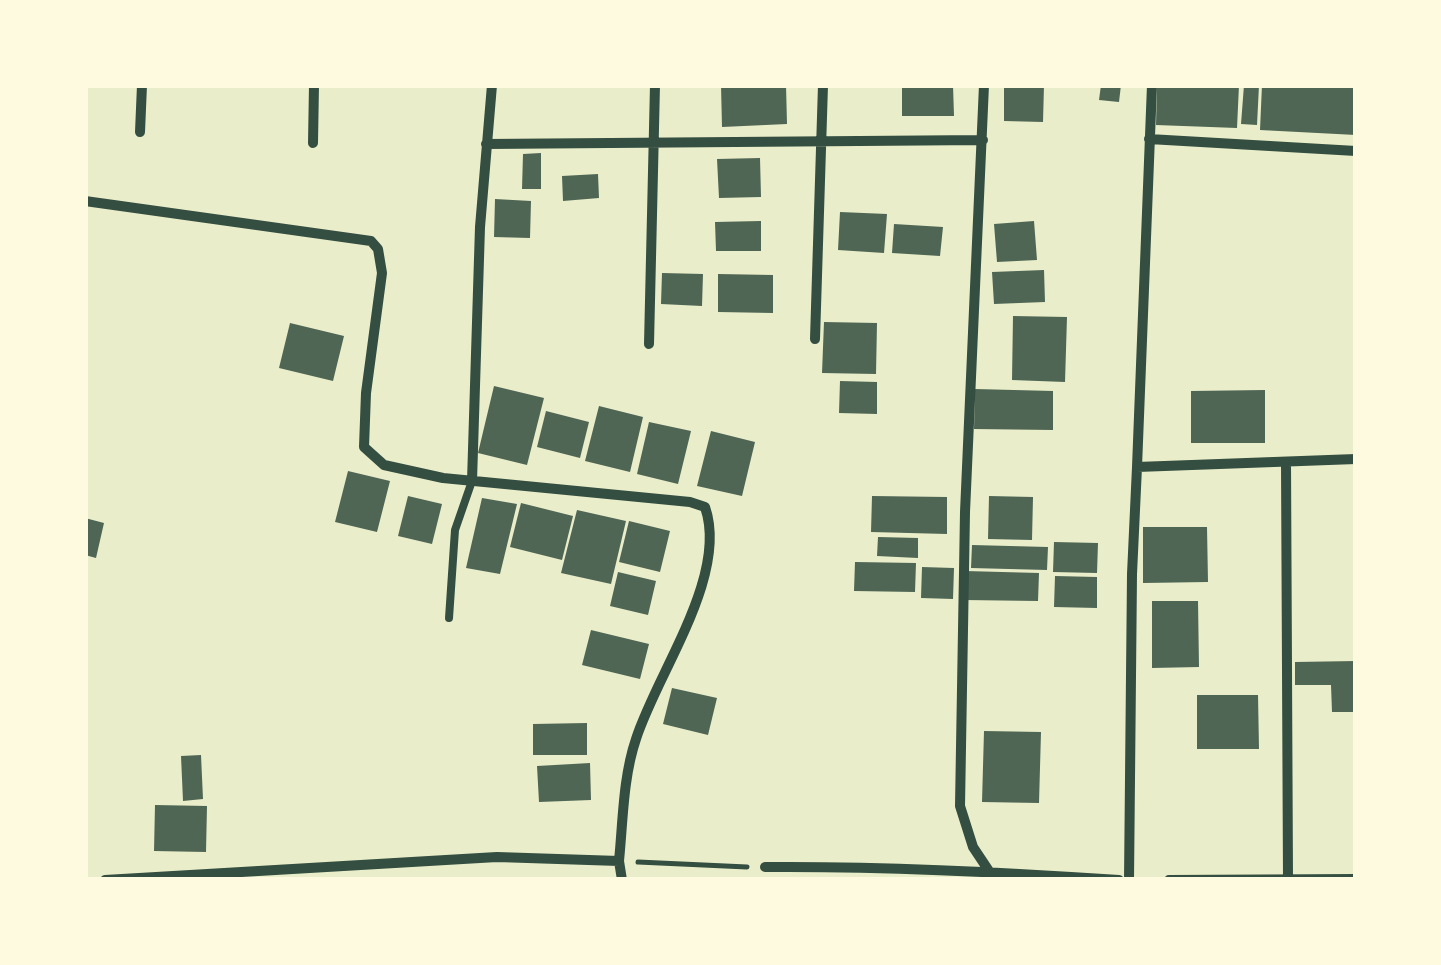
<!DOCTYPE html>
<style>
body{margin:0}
#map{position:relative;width:1441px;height:965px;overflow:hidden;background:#e9edc9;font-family:Figtree,sans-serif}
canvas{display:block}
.frame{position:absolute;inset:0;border:88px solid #fefae0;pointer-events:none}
</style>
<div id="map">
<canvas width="1441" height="965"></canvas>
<div class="frame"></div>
</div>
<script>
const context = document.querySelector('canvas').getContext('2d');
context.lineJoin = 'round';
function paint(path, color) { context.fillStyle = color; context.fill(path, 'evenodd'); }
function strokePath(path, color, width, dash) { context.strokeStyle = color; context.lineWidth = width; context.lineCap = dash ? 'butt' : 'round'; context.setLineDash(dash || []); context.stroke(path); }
paint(new Path2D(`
 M721,85H786L787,124L722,127Z
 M902,85H953L954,116H902Z
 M1004,85H1044L1043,122L1004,121Z
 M1101,85H1121L1119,102L1099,100Z
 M1157,85H1239L1237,128L1156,125Z
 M1244,85H1259L1257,125L1241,124Z
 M1262,85H1356V135L1260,130Z
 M541,153V189H522L523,154Z
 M760,158L761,197L719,198L717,159Z
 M598,174L599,198L563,201L562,176Z
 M495,199L531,201L530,238L494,237Z
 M840,212L887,214L884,253L838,250Z
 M761,221V251H716L715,222Z
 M1034,221L1037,260L997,262L994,224Z
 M894,224L943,227L940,256L892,253Z
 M1044,270L1045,302L994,304L992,272Z
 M662,273L703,274L702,306L661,304Z
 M718,274L773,275V313L718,312Z
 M1013,316L1067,317L1065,382L1012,380Z
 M824,322L877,323L876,374L822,373Z
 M290,323L344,336L333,381L279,368Z
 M840,381L877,382V414L839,413Z
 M494,386L544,398L527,465L478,453Z
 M975,389L1053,391V430L974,429Z
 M1265,390V443H1191V391Z
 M599,406L643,417L630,472L585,461Z
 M546,411L589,422L580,458L537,447Z
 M649,422L691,431L678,484L637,474Z
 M711,431L755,442L742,496L697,486Z
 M348,471L390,481L377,532L335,522Z
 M408,496L442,504L432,544L398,536Z
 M872,496L947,497V534L871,532Z
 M989,496L1033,497L1032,540L988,539Z
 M482,498L517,504L500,574L466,568Z
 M521,503L573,516L562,560L510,547Z
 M577,510L626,521L611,584L561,573Z
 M85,518L104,523L96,558L85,555Z
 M629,521L670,531L660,572L619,562Z
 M1143,527H1207L1208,582L1143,583Z
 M878,537L918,538V558L877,556Z
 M1054,542L1098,543L1097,573L1053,572Z
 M972,545L1048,547L1047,570L971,568Z
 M855,562L916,563L915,592L854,591Z
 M922,567L954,568L953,599L921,598Z
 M965,571L1039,573L1038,601L964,600Z
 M618,572L656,581L648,615L610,606Z
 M1055,576L1097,577V608L1054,607Z
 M1152,601H1198L1199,667L1152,668Z
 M591,630L649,644L640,679L582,665Z
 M1356,661V712H1332L1331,685H1295V662Z
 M672,688L717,698L708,735L663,724Z
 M1197,695H1258L1259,749H1197Z
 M587,723V755H533V724Z
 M984,731L1041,732L1039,803L982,802Z
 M201,755L203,799L183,801L181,756Z
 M590,763L591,800L539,802L537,766Z
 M155,805L207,806L206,852L154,851Z`), '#4f6655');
strokePath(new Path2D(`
 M638,862L747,867`), '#344e41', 5);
strokePath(new Path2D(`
 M449,618L455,530L472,481`), '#344e41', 8);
strokePath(new Path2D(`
 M984,85L965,512L960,806L973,847L989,871
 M140,132L142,85
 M1149,139L1356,151
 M313,143L314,85
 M486,144L983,140
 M85,201L371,241L378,249L382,273L366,393L364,447L384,465L443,478L690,502L705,507C729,576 657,673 636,739C623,777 623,821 619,861L622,880
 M815,339L823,85
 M649,344L655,85
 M1286,462L1288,880
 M1137,467L1152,85
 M472,481L480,227L492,85
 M765,867C883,866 1001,872 1119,880
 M105,880L497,857L619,861
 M1129,880L1132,574L1137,467L1356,459
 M1169,880L1356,879`), '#344e41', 10);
</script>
